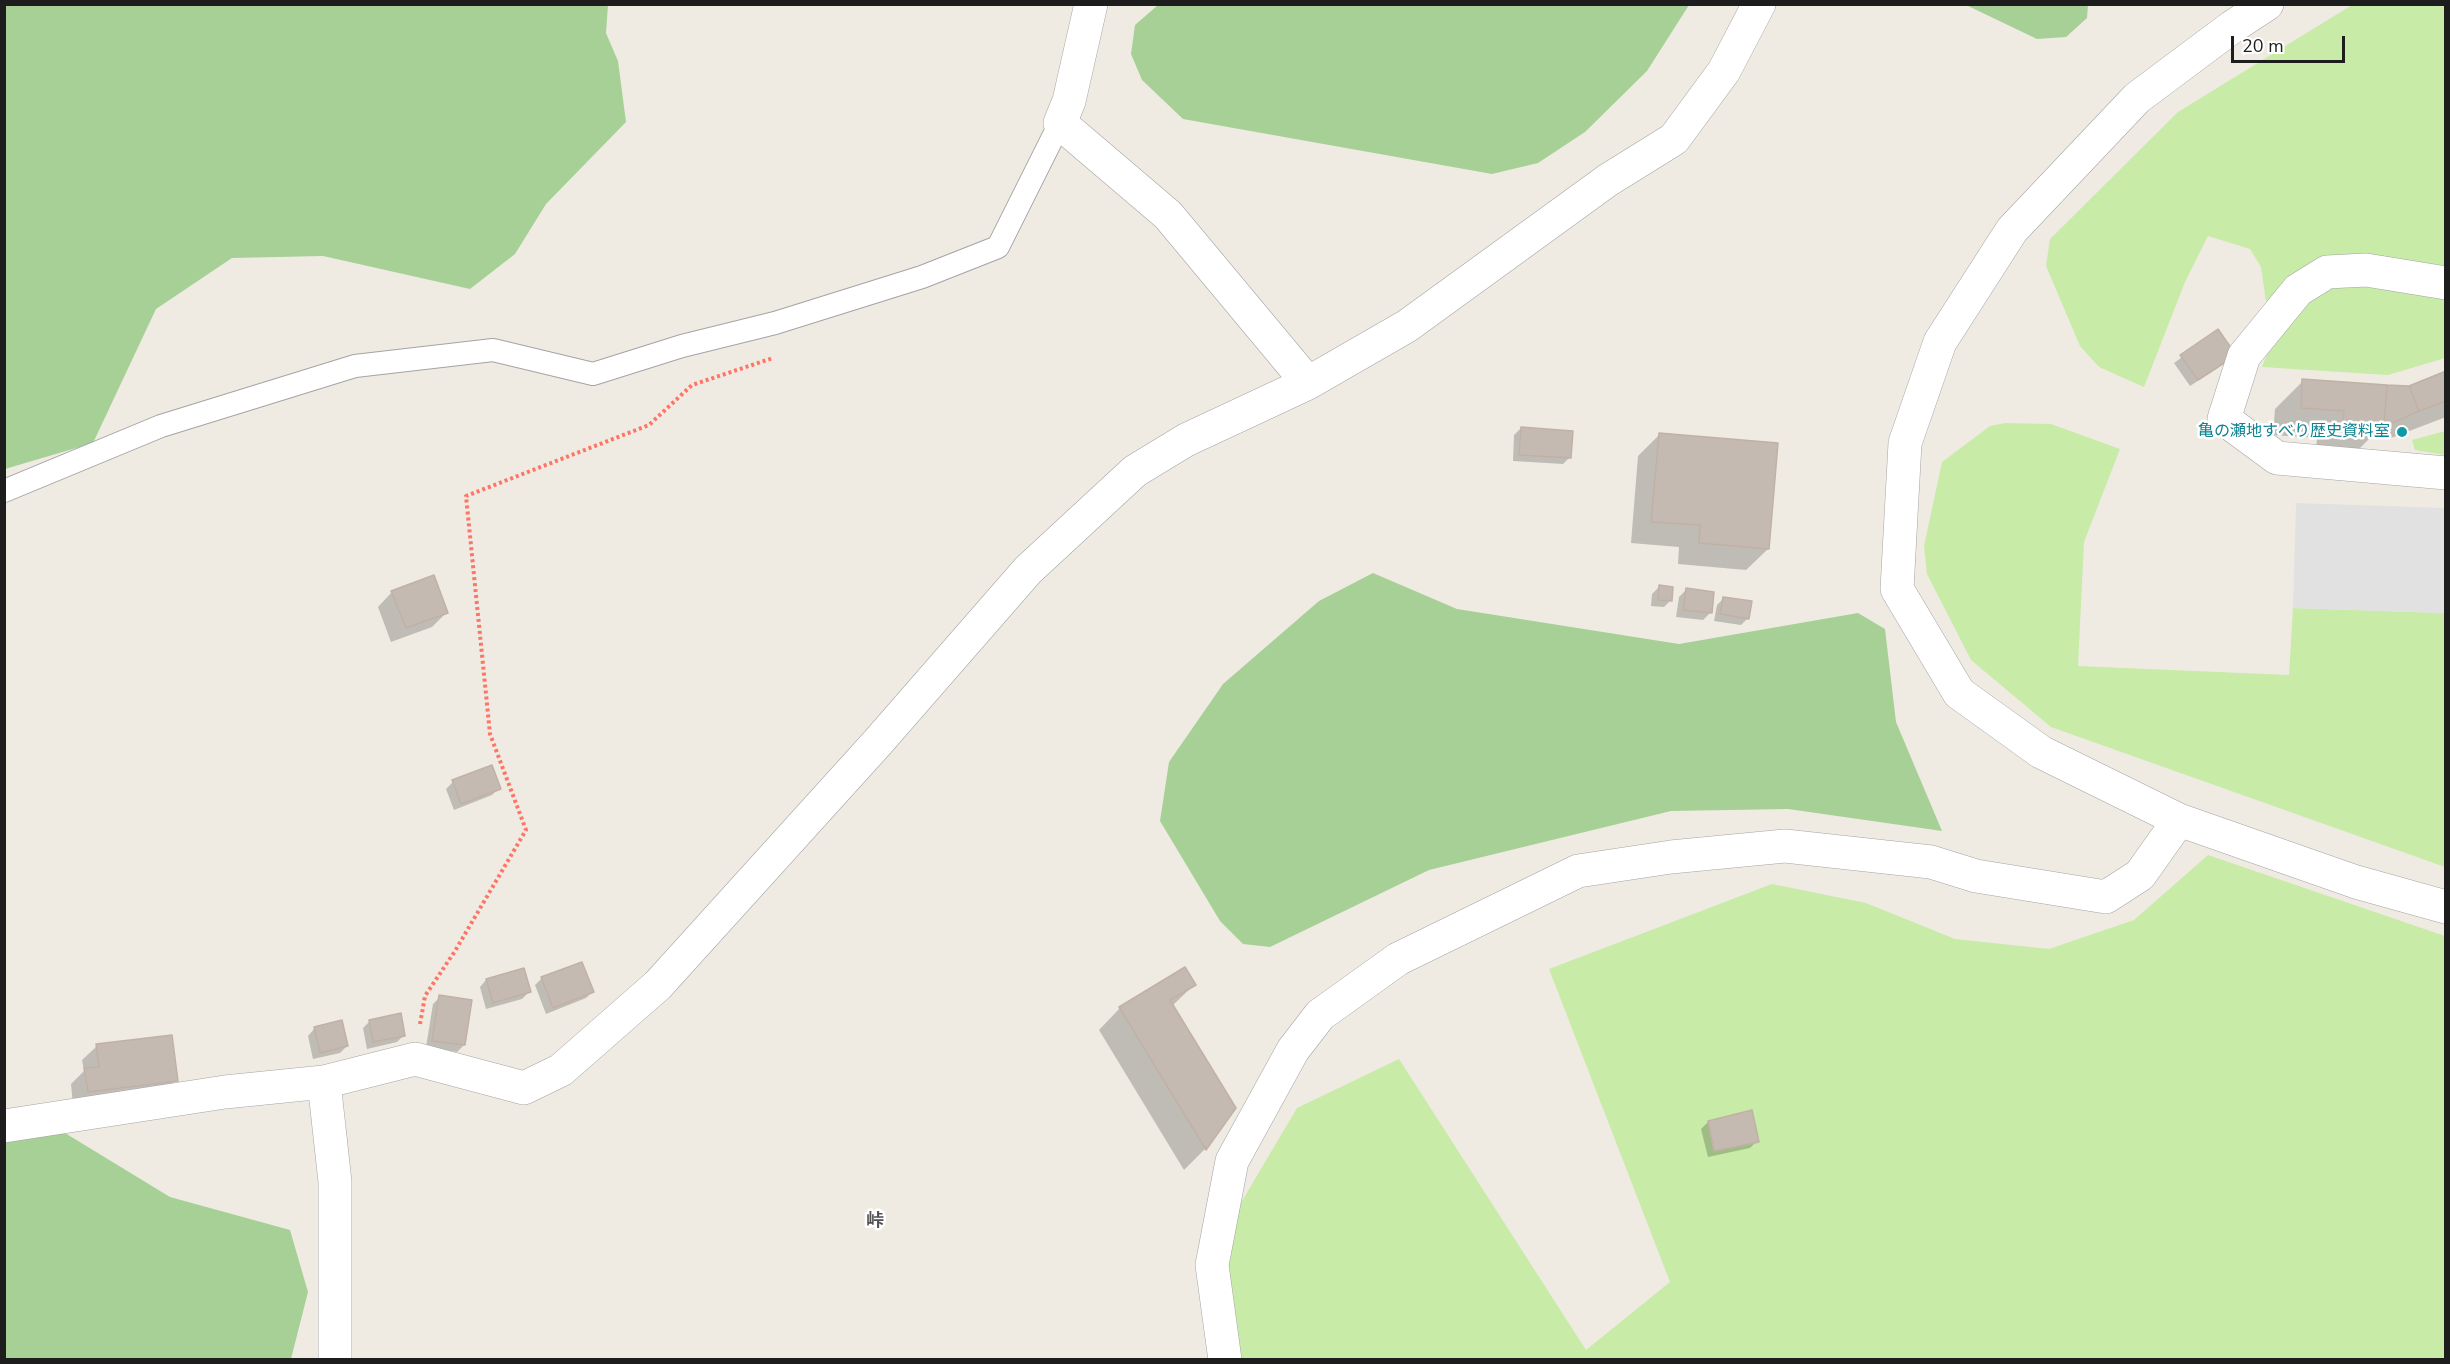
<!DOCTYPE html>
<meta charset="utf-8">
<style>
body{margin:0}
#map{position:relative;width:2450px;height:1364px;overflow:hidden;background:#efebe3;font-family:"Nunito Sans",sans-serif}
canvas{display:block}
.frame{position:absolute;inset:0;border:6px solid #1d1d1d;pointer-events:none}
.scale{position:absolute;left:2231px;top:36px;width:114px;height:27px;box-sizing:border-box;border:3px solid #1d1d1d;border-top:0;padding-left:8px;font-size:18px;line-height:21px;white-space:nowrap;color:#1d1d1d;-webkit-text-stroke:4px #fff;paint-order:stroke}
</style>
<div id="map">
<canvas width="2450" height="1364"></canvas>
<div class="frame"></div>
<div class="scale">20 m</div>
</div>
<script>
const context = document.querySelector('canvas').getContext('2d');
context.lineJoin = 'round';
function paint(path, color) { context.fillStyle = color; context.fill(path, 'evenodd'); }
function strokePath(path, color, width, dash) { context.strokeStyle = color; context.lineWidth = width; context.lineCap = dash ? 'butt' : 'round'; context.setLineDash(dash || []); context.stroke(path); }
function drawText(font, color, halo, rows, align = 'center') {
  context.font = font + ' "Nunito Sans","Noto Sans JP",sans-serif'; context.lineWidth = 5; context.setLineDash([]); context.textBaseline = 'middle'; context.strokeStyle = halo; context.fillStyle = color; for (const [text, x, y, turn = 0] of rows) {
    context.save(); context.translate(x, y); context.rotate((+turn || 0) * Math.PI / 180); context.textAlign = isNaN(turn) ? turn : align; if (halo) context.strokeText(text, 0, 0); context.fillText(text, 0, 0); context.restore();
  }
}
paint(new Path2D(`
 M2352,5H2445V270L2301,272L2266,302L2261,267L2250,249L2208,236L2185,282L2144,387L2099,367L2080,346L2046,266L2050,239L2178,112Z
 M2360,283L2445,294V358L2388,375L2262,367C2273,336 2297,303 2328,289C2337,285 2350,284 2360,283Z
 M2005,423L2051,424L2120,449L2084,542L2078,666L2289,675L2293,608L2445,613V867L2051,727L1971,660L1927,574L1924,546L1942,462L1990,426Z
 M2445,431V455L2415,450L2412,440Z
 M2208,855L2445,936V1359H1236L1223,1271L1236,1211L1297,1108L1399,1059L1586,1350L1670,1282L1549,969L1772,884L1866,903L1955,939L2049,949L2134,920Z`), '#c8eba7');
paint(new Path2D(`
 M5,5H608L606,33L618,61L626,122L546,204L515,254L470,289L323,256L232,258L156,309L93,443L5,469Z
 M1158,5V4L1689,5L1647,71L1585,132L1538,163L1492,174L1183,119L1142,80L1131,54L1135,25Z
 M1966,5H2088L2087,18L2066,37L2037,39Z
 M1373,573L1457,609L1679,644L1858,613L1885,629L1896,722L1942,831L1788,809L1671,811L1429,870L1270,947L1243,944L1220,921L1160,821L1169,762L1223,684L1319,601Z
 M65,1133L170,1197L290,1230L308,1292L291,1359L5,1360V1139Z`), '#a7d096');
paint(new Path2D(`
 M2296,503L2445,508V613L2293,608Z`), '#e1e1e1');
paint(new Path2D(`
 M2218,331L2227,362L2190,386L2174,363Z
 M2446,373V417L2391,438L2387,428L2375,433L2354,454L2316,451L2317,438L2273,435L2275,409L2303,381L2409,387Z
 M1521,428L1570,457L1563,464L1513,461L1514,435Z
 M1660,434L1768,549L1746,570L1678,564L1679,547L1631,543L1638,456Z
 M1659,587L1671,600L1664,607L1651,606L1652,594Z
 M1686,590L1710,613L1703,620L1676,617L1679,597Z
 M392,592L447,612L432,627L391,642L378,607Z
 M1724,598L1748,618L1741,625L1714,621L1717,605Z
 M491,767L499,788L492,795L454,810L446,789L453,782Z
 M542,978L592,992L586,998L546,1014L535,985Z
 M486,980L529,992L522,999L486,1009L480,987Z
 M1194,985L1172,1006L1234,1108L1205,1149L1184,1170L1099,1030L1120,1008Z
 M440,997L464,1045L457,1052L426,1047L433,1004Z
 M370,1021L404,1035L397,1042L367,1049L363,1028Z
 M314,1029L347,1046L340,1053L313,1059L308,1036Z
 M97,1046L176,1080L161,1095L73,1105L71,1084L84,1071L82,1060Z
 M1708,1122L1757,1141L1750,1148L1708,1157L1701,1129Z`), '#0003');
const building = new Path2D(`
 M2218,329L2236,355L2198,380L2180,355Z
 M2446,371V401L2419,411L2409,386Z
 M2302,379L2387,385L2384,427L2343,424L2344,411L2301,408Z
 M2387,385L2409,386L2419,411L2384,427Z
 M1521,427L1573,431L1571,458L1519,455Z
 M1659,433L1778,443L1769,549L1699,543L1700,525L1651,522Z
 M434,575L448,613L406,628L391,591Z
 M1659,585L1673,587L1672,601L1658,600Z
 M1686,588L1714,592L1712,613L1683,610Z
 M1723,597L1752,601L1749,619L1720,614Z
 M492,765L501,789L461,804L452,780Z
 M582,962L594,992L553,1008L541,977Z
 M1185,967L1196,985L1170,1000L1236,1108L1206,1150L1119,1007Z
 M524,968L531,992L493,1003L486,979Z
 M439,995L472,1000L465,1045L432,1041Z
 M401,1013L405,1036L373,1042L369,1020Z
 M342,1020L348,1046L320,1053L314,1027Z
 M172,1035L178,1081L88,1092L84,1068L99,1067L96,1044Z
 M1752,1110L1759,1142L1714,1151L1708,1121Z`);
paint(building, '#c4bab2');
strokePath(building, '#c1b1a5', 1.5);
const lane = new Path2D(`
 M4,491L161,426L355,366L493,350L593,374L682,346L775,323L922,277L998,247L1060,123`);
const street = new Path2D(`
 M1091,4L1069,101L1060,123L1168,215L1308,383
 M2267,4L2232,27L2137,98L2012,230L1940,342L1905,443L1897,589L1959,693L2041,752L2179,820L2356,882L2446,907
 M2446,283L2366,270L2327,272L2298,290L2244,356L2224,419L2277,458L2446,473
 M324,1082L335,1182V1360
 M4,1126L225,1092L324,1082L415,1059L524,1088L561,1070L658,985L878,742L1028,570L1135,471L1186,440L1308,383L1407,326L1608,180L1674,139L1724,71L1759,4
 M1225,1360L1212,1265L1232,1161L1293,1050L1320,1015L1398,959L1578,871L1671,857L1785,846L1931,862L1976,876L2106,897L2140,875L2179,820`);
strokePath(lane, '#a4a4a4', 24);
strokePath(street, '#a4a4a4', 34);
strokePath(new Path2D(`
 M420,1024L425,996L455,951L526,830L490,734L466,496L649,425L692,385L773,358`), '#ff7464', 4, [3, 3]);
strokePath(lane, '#fff', 22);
strokePath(street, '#fff', 33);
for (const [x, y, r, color] of [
 [2402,432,6,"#0f9aa8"]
]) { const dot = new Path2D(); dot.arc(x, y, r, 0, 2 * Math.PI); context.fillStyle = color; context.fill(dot); strokePath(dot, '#fff', 2); }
drawText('16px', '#0d838f', '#fff', [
 ["亀の瀬地すべり歴史資料室",2390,432]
], 'right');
drawText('bold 18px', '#505050', '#fff', [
 ["峠",875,1222]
]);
</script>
